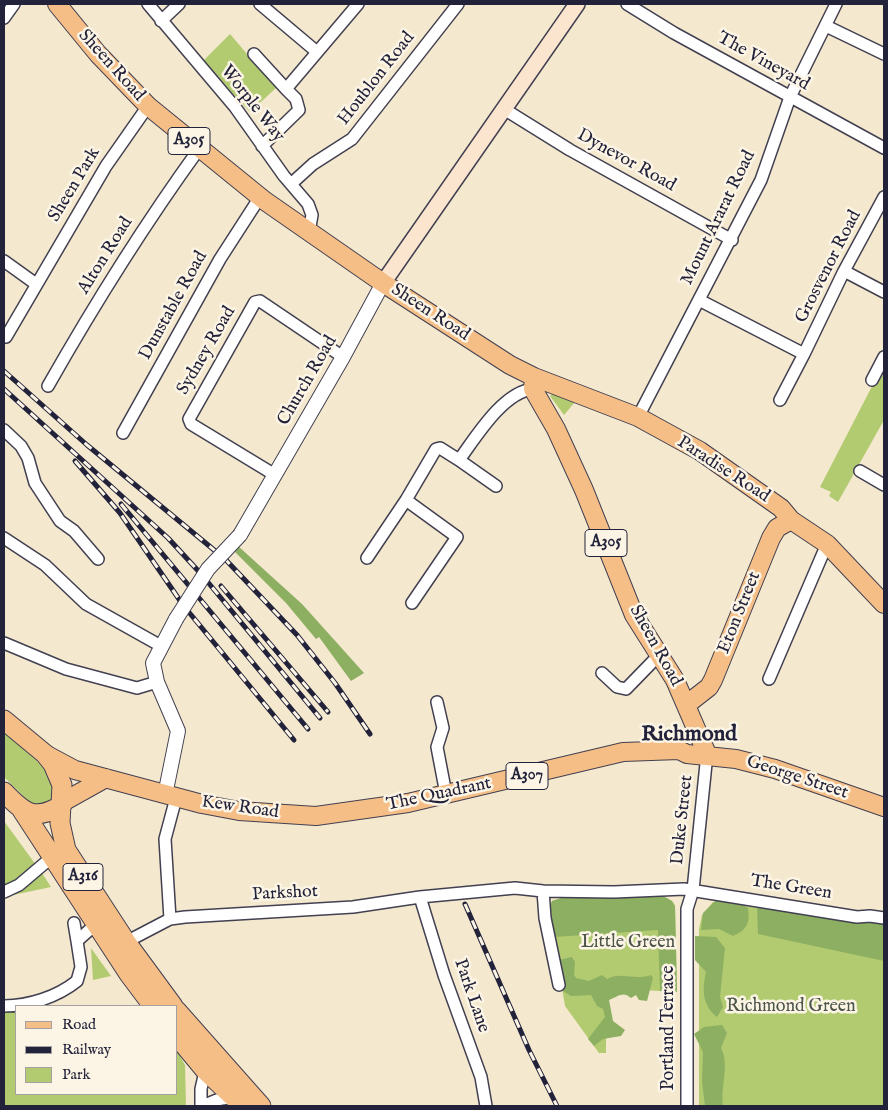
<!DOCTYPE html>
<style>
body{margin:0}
#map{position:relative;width:888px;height:1110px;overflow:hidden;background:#f4e8ce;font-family:"IM FELL English",serif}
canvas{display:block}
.frame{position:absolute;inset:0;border:5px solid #22223b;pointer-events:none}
.legend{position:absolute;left:15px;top:1005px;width:162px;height:90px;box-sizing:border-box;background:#fcf5e5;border:1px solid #a5a1a1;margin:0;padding:6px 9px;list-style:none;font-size:15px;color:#22223b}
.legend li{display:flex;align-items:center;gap:10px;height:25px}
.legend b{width:25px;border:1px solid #a5a1a1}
</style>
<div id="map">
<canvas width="888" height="1110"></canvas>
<div class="frame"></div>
<ul class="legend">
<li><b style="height:6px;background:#f6be87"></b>Road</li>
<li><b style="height:6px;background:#22223b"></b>Railway</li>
<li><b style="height:14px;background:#b2cb70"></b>Park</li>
</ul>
</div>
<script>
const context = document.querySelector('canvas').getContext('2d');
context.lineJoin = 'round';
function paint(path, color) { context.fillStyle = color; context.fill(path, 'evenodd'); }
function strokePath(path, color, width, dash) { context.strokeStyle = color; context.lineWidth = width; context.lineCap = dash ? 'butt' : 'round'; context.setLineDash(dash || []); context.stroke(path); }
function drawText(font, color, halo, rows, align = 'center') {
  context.font = font + ' "IM FELL English",serif'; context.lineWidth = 5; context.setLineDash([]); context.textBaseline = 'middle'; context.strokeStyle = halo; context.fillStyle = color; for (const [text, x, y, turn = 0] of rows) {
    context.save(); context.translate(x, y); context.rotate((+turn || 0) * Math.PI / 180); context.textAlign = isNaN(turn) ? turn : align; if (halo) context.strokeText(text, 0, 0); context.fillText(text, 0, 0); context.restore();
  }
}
paint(new Path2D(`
 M230,34L276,88L250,112L203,61Z
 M884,363V420L838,502L829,496L831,492L820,487Z
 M554,392L575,402L564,415L550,396Z
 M4,732L46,769L54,782L53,799L39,807L30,803L4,777Z
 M4,821L36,865L22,878L4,886Z
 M42,873L51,887L13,895Z
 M663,896L672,901L675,906L677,992L606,988V1053H599L565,1006L549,910L552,901L561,898Z
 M713,902L884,924V1106H699V929L702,915Z
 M91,948L111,976L93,980Z
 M4,1011H16V1094H176V1049L185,1065L186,1106H4Z`), '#b2cb70');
paint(new Path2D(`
 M238,546L302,604L364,673L351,681L319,637L316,639L286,603L234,551Z
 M663,896L672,901L675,906L677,992L660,991L658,930L554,937L549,910L552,901L561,898Z
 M716,900L742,904L748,908C750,923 747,930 733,936L719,929L701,930L703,913Z
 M757,907L884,924V961L758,934Z
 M695,936L716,937L725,948L720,997L723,1007L717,1017C702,1005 702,990 706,972L695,960Z
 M572,957L575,962L574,975L576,978L589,981L602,975L607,979C620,971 636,981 651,975L653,978L647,1001L639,1000L636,995L631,998C623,991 619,996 609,1000L613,1021L625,1030L621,1036L603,1039L594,1046L588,1039L605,1017L603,1009L597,1006L591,995L571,996L563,991L559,960Z
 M722,1025L727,1033L721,1048C730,1065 720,1088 723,1106H705L702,1082L703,1052L694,1034L704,1027Z`), '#8daf62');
const minor = new Path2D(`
 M148,4L235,107L284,176L308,204L312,215L309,232
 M260,4L317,52
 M627,4L674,33L884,148
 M4,18L14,4
 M161,21L179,4
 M826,26L884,54
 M254,54L286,89
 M504,109L570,150L732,240
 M262,146L299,110L296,99L286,89L358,4
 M291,184L313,164L352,139L458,4
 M4,261L36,284
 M844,271L884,292
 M699,300L804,354L844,271L884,197
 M6,337L106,166L148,106
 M872,380L884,357
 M48,386C94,305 144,225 199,149
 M780,400L804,354
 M638,417L761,180L790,97L836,4
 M4,430L21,446L28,458L35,483L60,521L74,531L98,559
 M123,433L220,259L260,197
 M459,460L496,486
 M860,471L884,485
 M275,475L191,424L189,419L255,302L260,301L343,357
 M406,500L436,449L440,448L459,460C476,437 503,392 533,389
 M4,538L45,565L86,604L161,646
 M367,558L406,500L457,537L412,603
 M4,643L66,669L137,688L157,682
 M602,673L617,687L626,689L660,654
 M769,679L827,544
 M437,702L443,728L437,747L446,794
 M543,891L545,918L559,985
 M4,892L19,885L52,857
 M420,897L444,975L481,1077L486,1106
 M170,919L165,839L176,798
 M74,923L77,941
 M126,942L170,919L185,917L353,907L420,897L515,888L543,891L614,892L684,889L857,917L870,916L884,918
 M4,1006C29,1006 57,997 77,981L81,967L77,941L96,924
 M201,1106V1089L206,1067
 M205,1106C214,1100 225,1096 236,1100
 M687,1106V909L693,890L707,754`);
const tertiary = new Path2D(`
 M240,535L343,357L383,283
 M165,795L178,731L157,682L153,663L176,619`);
const secondary = new Path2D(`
 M383,283L577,4`);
const primary = new Path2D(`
 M57,4L98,54L148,106L265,201L383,283L510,365L534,377L638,417L700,451L781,508L791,520L827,544L884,604
 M534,377L533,389L556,429L584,490L634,615L675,680L707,754
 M686,705L709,687L713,680L771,538L777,528L791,520
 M45,754L75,770L202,804L239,811L316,816L408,803L623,752L679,750L687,754L736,759L775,769L884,807
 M63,802L106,778`);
const trunk = new Path2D(`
 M4,720L45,754L53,764L62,785L60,823L66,850L126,942L173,1006
 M4,792C24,813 34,822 62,805
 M22,810L129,974L153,1006
 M176,1010L261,1106
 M176,1035L205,1070L243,1106`);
strokePath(minor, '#424051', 14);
strokePath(tertiary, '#424051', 16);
strokePath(secondary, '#424051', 18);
strokePath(primary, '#424051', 20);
strokePath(trunk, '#424051', 21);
strokePath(minor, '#fff', 11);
strokePath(tertiary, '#fff', 14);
strokePath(secondary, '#fbe5cf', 15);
strokePath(primary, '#f6be87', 18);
strokePath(trunk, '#f6be87', 19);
const rail = new Path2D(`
 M4,371L87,445L225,559L297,635L335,683L370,734
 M4,389L168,538L202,575L320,718
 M75,461L120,513L183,605L294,740
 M121,504L308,729
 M221,586L328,712
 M465,904L529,1050L557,1106`);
strokePath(rail, '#22223b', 5);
strokePath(rail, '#fcf5e5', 3, [9]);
const tertiaryBridge = new Path2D(`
 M176,619L208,569L240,535`);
strokePath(tertiaryBridge, '#424051', 16, []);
strokePath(tertiaryBridge, '#fff', 14);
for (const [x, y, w] of [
 [189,141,42],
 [606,543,42],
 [527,776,42],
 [83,877,40]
]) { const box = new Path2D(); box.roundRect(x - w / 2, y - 13.5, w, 27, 4); context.fillStyle = '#fcf5e5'; context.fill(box); strokePath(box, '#22223b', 1); }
drawText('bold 16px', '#22223b', null, [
 ["A305",189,141],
 ["A305",606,543],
 ["A307",527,776],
 ["A316",83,877]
]);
drawText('18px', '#22223b', '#fcf5e5', [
 ["The Vineyard",763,62,29],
 ["Sheen Road",111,66,48],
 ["Houblon Road",377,79,-52],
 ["Worple Way",252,104,52],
 ["Dynevor Road",626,161,29],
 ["Sheen Park",75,185,-59],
 ["Mount Ararat Road",719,218,-64],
 ["Alton Road",106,256,-58],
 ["Grosvenor Road",829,267,-63],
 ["Dunstable Road",174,306,-61],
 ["Sheen Road",430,313,33],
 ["Sydney Road",207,351,-60],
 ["Church Road",308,381,-60],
 ["Paradise Road",723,470,33],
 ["Eton Street",740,613,-68],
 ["Sheen Road",655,646,61],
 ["George Street",797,778,18],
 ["The Quadrant",439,795,-12],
 ["Kew Road",240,808,8],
 ["Duke Street",683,820,-84],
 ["The Green",791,888,9],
 ["Parkshot",285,894,-3],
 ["Park Lane",471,996,71],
 ["Portland Terrace",669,1028,-90]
]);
drawText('18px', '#4d554b', '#fcf5e5', [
 ["Little Green",628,943],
 ["Richmond Green",791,1007]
]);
drawText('bold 22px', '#22223b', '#fcf5e5', [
 ["Richmond",689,735]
]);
</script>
